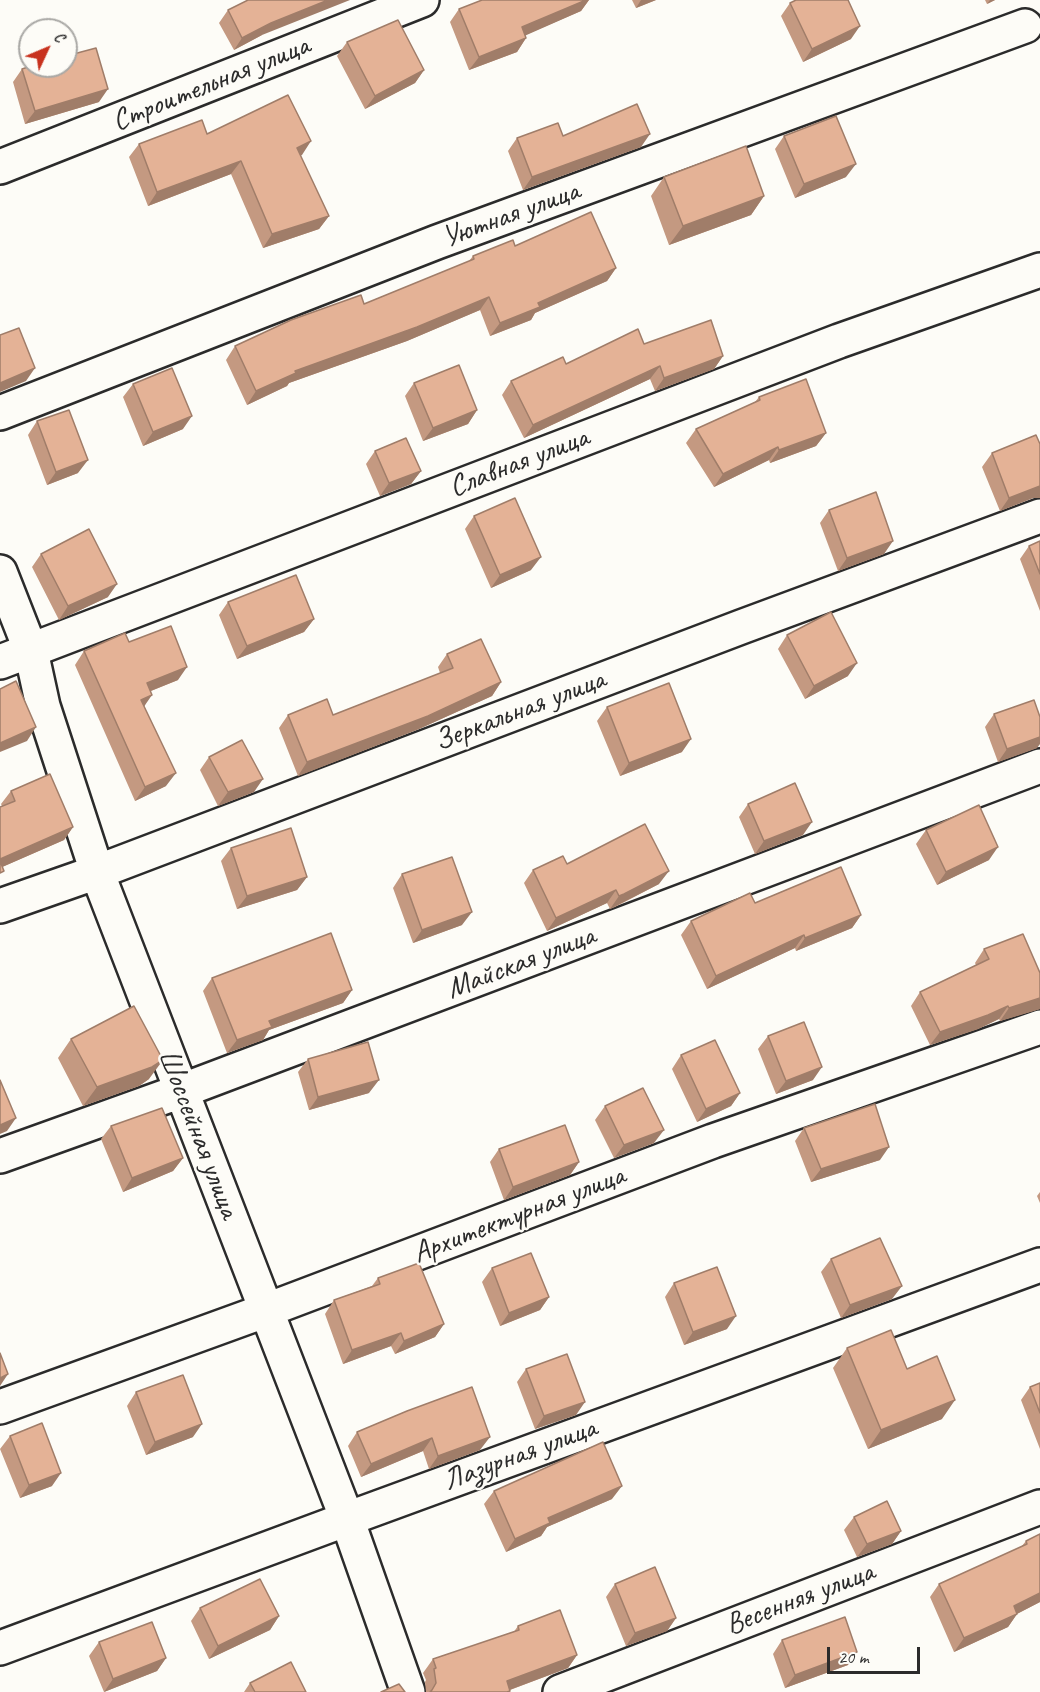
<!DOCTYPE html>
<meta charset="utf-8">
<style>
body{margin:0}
#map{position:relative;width:1040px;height:1692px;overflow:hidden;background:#fdfcf7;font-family:Caveat,sans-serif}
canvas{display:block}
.north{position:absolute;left:18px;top:18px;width:60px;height:60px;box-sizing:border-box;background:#fdfcf7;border:2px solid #a9a8a5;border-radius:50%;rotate:46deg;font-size:16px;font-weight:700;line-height:24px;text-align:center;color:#2b2b2b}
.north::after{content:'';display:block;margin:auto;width:21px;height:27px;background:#c8321e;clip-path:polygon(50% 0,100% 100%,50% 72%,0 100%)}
.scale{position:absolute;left:827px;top:1647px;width:93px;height:27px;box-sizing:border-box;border:3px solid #2b2b2b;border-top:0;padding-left:8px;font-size:18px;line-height:21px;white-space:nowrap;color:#2b2b2b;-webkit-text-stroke:4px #fdfcf7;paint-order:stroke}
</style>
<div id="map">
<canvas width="1040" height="1692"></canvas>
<div class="north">С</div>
<div class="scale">20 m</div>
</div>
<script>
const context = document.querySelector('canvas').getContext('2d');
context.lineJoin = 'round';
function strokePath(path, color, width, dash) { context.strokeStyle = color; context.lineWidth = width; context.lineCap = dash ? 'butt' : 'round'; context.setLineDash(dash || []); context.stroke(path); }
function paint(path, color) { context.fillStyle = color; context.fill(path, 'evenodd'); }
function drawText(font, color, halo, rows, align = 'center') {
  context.font = font + ' Caveat,sans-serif'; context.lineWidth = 5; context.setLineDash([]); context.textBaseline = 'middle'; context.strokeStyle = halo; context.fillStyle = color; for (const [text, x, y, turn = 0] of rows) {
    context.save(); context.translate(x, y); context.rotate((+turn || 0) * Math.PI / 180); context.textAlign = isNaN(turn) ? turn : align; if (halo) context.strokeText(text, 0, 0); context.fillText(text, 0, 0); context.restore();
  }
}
const minor = new Path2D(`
 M0,167L422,0
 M0,413L437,242L1025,26
 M0,572L31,651L43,706L97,872L347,1519L408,1692
 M0,662L839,341L1040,270
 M0,906L97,872L741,627L1040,516
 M0,1156L181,1091L1040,766
 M0,1407L267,1310L713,1141L1040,1027
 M0,1648L347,1519L1040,1265
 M560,1692L1040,1507`);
strokePath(minor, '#2b2b2b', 38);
strokePath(minor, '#fdfcf7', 33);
paint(new Path2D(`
 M482,0H589L581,11L525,35L526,38L517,52L469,70L450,22L459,9Z
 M632,0H656L636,8Z
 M985,0H995L987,4Z
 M790,3L851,39L803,62L781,16Z
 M228,10L262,35L234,50L219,23Z
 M347,42L424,70L415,83L365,109L337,56Z
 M22,69L99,102L25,124L13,82Z
 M207,134L302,155H300L329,216L319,229L263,248L231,174L148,206L129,157L139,144Z
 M563,136L641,147L523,190L508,151L517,138Z
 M784,136L846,177L795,198L775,149Z
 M664,177L764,196L751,215L669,245L651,196Z
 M515,246L616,268L607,281L535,313L531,320L490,336L480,310L407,341L289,383L287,386L247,405L226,360L235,346L364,304L469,261L473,256Z
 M644,344L723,356L714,369L655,391L650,379L524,438L502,395L511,381L566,364Z
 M414,383L477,410L468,424L423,441L405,396Z
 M133,384L183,429L143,446L123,397Z
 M759,397L826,433L816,446L770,463L769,460L714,487L686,443L696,429L755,402Z
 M37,421L78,473L47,485L28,435Z
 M1040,444V498H1033L1000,511L982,467L992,453Z
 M375,451L421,471L411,484L380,496L366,464Z
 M829,510L884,554L838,571L820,523Z
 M474,516L531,570L491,588L465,529Z
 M1040,541V611L1020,559L1029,546Z
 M41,554L108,597L59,620L32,567Z
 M228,602L314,619L304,632L237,659L219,615Z
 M787,635L848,676L805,699L778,649Z
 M129,642L178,680L151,691L144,707L166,786L135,801L75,665L84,651Z
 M447,654L501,682L492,696L419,729L298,776L279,728L288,715H333L440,673L438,667Z
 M607,707L682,752L620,776L597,721Z
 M994,714L1037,748L998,762L985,727Z
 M209,757L254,792L218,806L200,770Z
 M11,791L73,827L64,840L2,867V806L1,804Z
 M748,804L803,835L755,854L739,817Z
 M926,830L989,860L937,885L916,844Z
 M231,848L307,877L297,890L237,909L221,861Z
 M567,864L659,884L615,907L610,909L607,903L547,931L524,883L533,870Z
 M402,874L462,925L413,943L393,888Z
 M861,915L852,928L796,951L795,948L707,989L681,935L691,921Z
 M984,949L1040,973V1009L1000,1021L999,1019L978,1029L930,1045L911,1006L920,992L976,965L975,963Z
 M212,978L352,990L343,1003L269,1030L263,1040L227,1053L203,991Z
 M768,1036L813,1080L776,1094L758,1049Z
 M71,1039L149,1079L139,1086L83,1106L58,1058Z
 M681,1055L740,1093L731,1106L697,1122L672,1069Z
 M308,1059L369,1093L309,1110L298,1072Z
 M605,1106L654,1143L614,1158L595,1120Z
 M111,1126L183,1158L173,1171L123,1192L101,1139Z
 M804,1128L880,1160L811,1182L795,1141Z
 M499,1149L579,1162L570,1175L504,1200L490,1162Z
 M1040,1192V1203L1037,1196Z
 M831,1259L892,1299L841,1318L821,1272Z
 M492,1268L549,1297L540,1310L500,1326L482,1282Z
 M378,1278L444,1324L435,1337L395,1354L391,1346L343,1364L325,1314L334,1300L372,1286Z
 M674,1283L727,1329L684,1345L665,1297Z
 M847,1348L907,1369L942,1419L868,1449L833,1368Z
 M526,1369L576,1415L535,1429L517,1382Z
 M1040,1383V1449L1021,1400L1030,1387Z
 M136,1392L193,1437L146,1455L127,1406Z
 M407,1411L480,1450L429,1469L423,1451L361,1477L348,1446L357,1432Z
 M10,1436L52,1486L20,1498L0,1449Z
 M494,1491L612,1499L547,1527L541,1536L506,1552L484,1504Z
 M854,1517L901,1531L892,1544L857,1557L844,1530Z
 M1040,1534V1602L1017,1614L1008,1627L954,1652L930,1597L939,1584L1021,1547L1026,1541Z
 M615,1584L676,1618L667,1631L626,1646L606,1597Z
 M200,1608L279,1616L270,1630L209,1659L191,1621Z
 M518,1626L577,1655L568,1668L510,1690L509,1692H426L425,1682L426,1680L423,1673L433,1659L513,1633Z
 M782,1640L848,1665L785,1688L773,1654Z
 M99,1642L166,1658L157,1671L104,1692L89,1656Z
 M250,1683L306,1692H244Z`), '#c49981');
paint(new Path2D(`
 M328,0H350L262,35L234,50L242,38L271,23Z
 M586,0H589L581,11L513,41L522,27Z
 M641,0H656L636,8Z
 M990,0H995L987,4Z
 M860,26L851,39L803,62L812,49Z
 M526,38L517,52L469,70L479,57Z
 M424,70L415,83L365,109L375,96Z
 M108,89L99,102L25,124L35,111Z
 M650,134L641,147L523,190L532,177Z
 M311,141L302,155L288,161L297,148Z
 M241,161L231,174L148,206L157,192Z
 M856,164L846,177L795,198L804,184Z
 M764,196L751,215L669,245L683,226Z
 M329,216L319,229L263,248L272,234Z
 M616,268L607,281L535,313L531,320L490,336L500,323L538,303Z
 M489,297L480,310L407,341L289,383L287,386L247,405L256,391L295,371Z
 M723,356L714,369L655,391L664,378Z
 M660,366L650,379L524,438L533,425Z
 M35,368L26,381L0,392V383Z
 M477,410L468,424L423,441L433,428Z
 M192,416L183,429L143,446L153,432Z
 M826,433L816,446L770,463L779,450Z
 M778,447L769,460L714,487L723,474Z
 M88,460L78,473L47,485L56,472Z
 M421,471L411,484L380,496L389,483Z
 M1040,486V498H1033L1000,511L1009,498Z
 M893,541L884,554L838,571L847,558Z
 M541,557L531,570L491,588L500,575Z
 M117,584L108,597L59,620L68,606Z
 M314,619L304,632L237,659L247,646Z
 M857,663L848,676L805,699L814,686Z
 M187,667L178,680L138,696L147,683Z
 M501,682L492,696L419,729L298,776L307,762Z
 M152,695L143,708L141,700Z
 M36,727L27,741L0,752V743Z
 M1040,737V744L1037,748L998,762L1007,749Z
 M691,739L682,752L620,776L629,763Z
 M176,773L166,786L135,801L145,787Z
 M263,779L254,792L218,806L228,792Z
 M812,822L803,835L755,854L764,841Z
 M73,827L64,840L0,868V859Z
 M998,847L989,860L937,885L946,872Z
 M669,871L659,884L610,909L619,896Z
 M307,877L297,890L237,909L247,896Z
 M616,890L607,903L547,931L556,918Z
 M472,912L462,925L413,943L422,930Z
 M861,915L852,928L796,951L805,938Z
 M804,935L795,948L707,989L716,976Z
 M352,990L343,1003L269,1030L263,1040L227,1053L237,1040L269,1021Z
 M1040,998V1009L1000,1021L1009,1008Z
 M1008,1006L999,1019L978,1029L930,1045L940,1032Z
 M163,1060L149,1079L139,1086L83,1106L97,1087Z
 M822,1067L813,1080L776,1094L786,1081Z
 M379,1080L369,1093L309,1110L318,1097Z
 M740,1093L731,1106L697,1122L706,1109Z
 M16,1118L7,1131L0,1134V1125Z
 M664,1130L654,1143L614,1158L624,1145Z
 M889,1147L880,1160L811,1182L821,1169Z
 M183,1158L173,1171L123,1192L132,1178Z
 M579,1162L570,1175L504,1200L513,1187Z
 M902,1286L892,1299L841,1318L850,1305Z
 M549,1297L540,1310L500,1326L509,1313Z
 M736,1316L727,1329L684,1345L693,1332Z
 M444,1324L435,1337L395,1354L404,1341Z
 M401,1333L391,1346L343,1364L352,1350Z
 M8,1374L0,1386V1378Z
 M955,1400L942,1419L868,1449L881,1430Z
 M585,1402L576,1415L535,1429L544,1416Z
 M202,1424L193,1437L146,1455L155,1442Z
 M490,1437L480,1450L429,1469L438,1456Z
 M432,1438L423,1451L361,1477L371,1464Z
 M61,1473L52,1486L20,1498L29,1485Z
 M622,1486L612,1499L547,1527L541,1536L506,1552L515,1539L548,1518Z
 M901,1531L892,1544L857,1557L867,1544Z
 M1040,1593V1602L1005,1620L1014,1606Z
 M1017,1614L1008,1627L954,1652L964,1638Z
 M279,1616L270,1630L209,1659L218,1646Z
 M676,1618L667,1631L626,1646L635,1633Z
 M857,1652L848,1665L785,1688L795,1675Z
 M577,1655L568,1668L504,1692L507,1681Z
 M166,1658L157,1671L104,1692L113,1679Z`), '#a07d69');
const building = new Path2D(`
 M248,0H328L271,23L242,38L228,10Z
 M482,0H586L522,27L526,38L479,57L459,9Z
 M796,0H848L860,26L812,49L790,3Z
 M398,20L424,70L375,96L347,42Z
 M96,48L108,89L35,111L22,69L31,66H66V56Z
 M288,95L311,141L297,148L329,216L272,234L241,161L157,192L139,144L202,120L207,134Z
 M637,104L650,134L532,177L517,138L558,123L563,136Z
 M836,116L856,164L804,184L784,136Z
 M746,146L764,196L683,226L664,177Z
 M591,212L616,268L538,303L540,307L500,323L489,297L417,327L295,371L296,373L256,391L235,346L291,320L361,295L364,304L474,259L473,256L513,240L515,246Z
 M711,320L723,356L664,378L660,366L533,425L511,381L563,357L566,364L638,329L644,344Z
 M19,328L35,368L0,383V335Z
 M459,365L477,410L433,428L414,383Z
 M172,368L192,416L153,432L133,384Z
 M806,379L826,433L779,450L778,447L723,474L696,429L760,400L759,397Z
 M69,410L88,460L56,472L37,421Z
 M1036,435L1040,444V486L1009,498L992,453Z
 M406,438L421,471L389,483L375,451Z
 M876,492L893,541L847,558L829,510Z
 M515,498L541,557L500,575L474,516Z
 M89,529L117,584L68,606L41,554Z
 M1040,541V574L1029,546Z
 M296,575L314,619L247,646L228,602Z
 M831,612L857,663L814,686L787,635Z
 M171,626L187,667L147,683L152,695L141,700L176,773L145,787L84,651L125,633L129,642Z
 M481,639L501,682L428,716L307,762L288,715L327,699L333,715L453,668L447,654Z
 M16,681L36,727L0,743V689Z
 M669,683L691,739L629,763L607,707Z
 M1034,700L1040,717V737L1007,749L994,714Z
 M242,740L263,779L228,792L209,757Z
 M50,774L73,827L0,859V807L15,801L11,791Z
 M795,783L812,822L764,841L748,804Z
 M979,805L998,847L946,872L926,830Z
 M645,824L669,871L624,894L619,896L616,890L556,918L533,870L563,856L567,864Z
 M291,828L307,877L247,896L231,848Z
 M452,857L472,912L422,930L402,874Z
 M0,861L4,871L0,873Z
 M841,867L861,915L805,938L804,935L716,976L691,921L750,893L755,903Z
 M331,933L352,990L269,1021L272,1027L237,1040L212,978Z
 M1023,934L1040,973V998L1009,1008L1008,1006L988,1015L940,1032L920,992L989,959L984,949Z
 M134,1006L163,1060L152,1067L97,1087L71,1039Z
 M804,1022L822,1067L786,1081L768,1036Z
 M715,1040L740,1093L706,1109L681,1055Z
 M368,1042L379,1080L318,1097L308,1059Z
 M0,1080L16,1118L0,1125Z
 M643,1088L664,1130L624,1145L605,1106Z
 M875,1104L889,1147L821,1169L804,1128Z
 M162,1108L183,1158L132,1178L111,1126Z
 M565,1125L579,1162L513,1187L499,1149Z
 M880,1238L902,1286L850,1305L831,1259Z
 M531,1253L549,1297L509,1313L492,1268Z
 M419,1263L444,1324L404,1341L401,1333L352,1350L334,1300L380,1284L378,1278Z
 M717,1267L736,1316L693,1332L674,1283Z
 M891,1330L907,1369L937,1356L955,1400L881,1430L847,1348Z
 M0,1353L8,1374L0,1378Z
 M567,1354L585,1402L544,1416L526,1369Z
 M183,1375L202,1424L155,1442L136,1392Z
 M1040,1383V1413L1030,1387Z
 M472,1387L490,1437L438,1456L432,1438L371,1464L357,1432L407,1411Z
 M42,1423L61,1473L29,1485L10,1436Z
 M603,1442L622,1486L548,1518L550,1523L515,1539L494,1491Z
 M887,1501L901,1531L867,1544L854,1517Z
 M1040,1534V1593L1014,1606L1017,1614L964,1638L939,1584L1027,1544L1026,1541Z
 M655,1567L676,1618L635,1633L615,1584Z
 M260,1579L279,1616L218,1646L200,1608Z
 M560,1610L577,1655L507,1681L510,1691L507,1692H430L432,1690L436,1683L434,1669L436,1668L433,1659L519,1630L518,1626Z
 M845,1617L857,1652L795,1675L782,1640Z
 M152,1622L166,1658L113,1679L99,1642Z
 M291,1662L306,1692H255L250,1683Z
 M399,1684L405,1692H381Z`);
paint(building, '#e4b296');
strokePath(building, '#a07d69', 1.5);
drawText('30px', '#2b2b2b', '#fdfcf7', [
 ["Строительная улица",211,84,-22],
 ["Уютная улица",511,215,-20],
 ["Славная улица",519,463,-21],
 ["Зеркальная улица",520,711,-21],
 ["Майская улица",521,963,-21],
 ["Шоссейная улица",198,1134,69],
 ["Архитектурная улица",519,1215,-21],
 ["Лазурная улица",520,1455,-20],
 ["Весенняя улица",800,1599,-21]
]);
</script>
